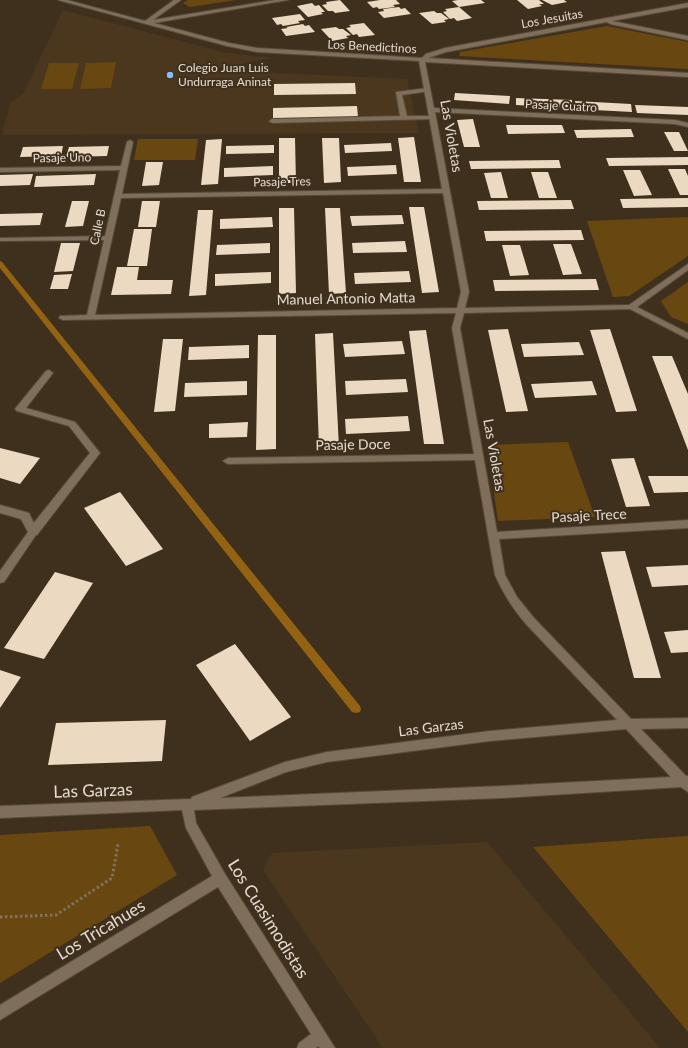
<!DOCTYPE html>
<style>
body{margin:0}
canvas{display:block;background:#3f301d}
</style>
<canvas width="688" height="1048"></canvas>
<script>
const context = document.querySelector('canvas').getContext('2d');
context.lineJoin = 'round';
function paint(path, color) { context.fillStyle = color; context.fill(path, 'evenodd'); }
function strokePath(path, color, width, dash) { context.strokeStyle = color; context.lineWidth = width; context.lineCap = dash ? 'butt' : 'round'; context.setLineDash(dash || []); context.stroke(path); }
function drawText(font, color, halo, rows, align = 'center') {
  context.font = font + ' Lato,sans-serif'; context.lineWidth = 4; context.setLineDash([]); context.textBaseline = 'middle'; context.strokeStyle = halo; context.fillStyle = color; for (const [text, x, y, turn = 0] of rows) {
    context.save(); context.translate(x, y); context.rotate((+turn || 0) * Math.PI / 180); context.textAlign = isNaN(turn) ? turn : align; if (halo) context.strokeText(text, 0, 0); context.fillText(text, 0, 0); context.restore();
  }
}
paint(new Path2D(`
 M63,10L222,52L270,58L210,70L407,79L419,133L2,135L10,103L23,94Z
 M487,842L660,1048H383L263,870L272,853Z`), '#4a371d');
paint(new Path2D(`
 M188,0H236L190,7L183,3Z
 M607,26L688,42V69L459,56L460,52Z
 M116,62L111,88L80,89L86,63Z
 M49,63H79L72,89H41Z
 M138,139H198L195,160H134Z
 M688,217V256L629,296L613,297L587,221Z
 M688,282V324L671,317L661,301Z
 M568,442L595,517L498,521L487,445Z
 M150,826L177,875L0,983V835Z
 M688,836V1032L533,847Z`), '#694710');
paint(new Path2D(`
 M0,261L2,262L360,706L361,709L360,712L356,713L352,712L0,268Z`), '#936313');
paint(new Path2D(`
 M340,0L350,11L335,13L333,11H328L322,5L327,4L326,2Z
 M380,0H396L400,4L393,5L395,7L379,9L377,7L373,8L367,2Z
 M458,0H481L485,3L459,7L472,18L457,21L454,18L450,19L443,12L447,11L445,9L459,7L452,1Z
 M517,0H539L544,4H539L542,6L528,9Z
 M542,0H564L567,2L552,5Z
 M312,3L315,6L319,5L325,12H321L323,14L308,17L297,6Z
 M399,7L401,9L405,8L411,14L384,18L378,12L384,11L383,9Z
 M434,11L437,13H441L449,19L444,20L446,22L432,24L419,13Z
 M300,14L305,20L298,21L300,23L283,26L281,24L277,25L272,18Z
 M364,23L375,35L359,37L357,34L353,35L346,28L351,27L349,25Z
 M303,24L305,26L309,25L315,32L286,36L281,29L288,28L286,27Z
 M336,27L339,29H343L351,35L346,36L348,38L332,41L321,29Z
 M355,83L356,94L274,95V84Z
 M455,93L510,96L509,104L454,100Z
 M516,98L572,100V108L516,105Z
 M575,101L631,104L632,112L575,109Z
 M635,105L688,107V115L637,113Z
 M357,106L358,117L273,119V108Z
 M473,119L480,147H464L457,120Z
 M506,125H562L565,133L508,134Z
 M631,129L634,137L577,138L574,130Z
 M664,132H679L688,151H674Z
 M414,137L421,182H404L398,138Z
 M279,138H295L296,183H279Z
 M322,138H339L341,182L324,183Z
 M222,139L218,184L201,185L206,140Z
 M391,143L392,151L345,153L344,145Z
 M274,145V153L226,154V146Z
 M63,146L61,156L20,157L23,147Z
 M109,146L107,156L66,157L69,147Z
 M688,157V165L609,166L606,158Z
 M559,160L561,168L471,169L469,161Z
 M146,162H163L159,185L142,186Z
 M396,165L397,174L348,176L347,167Z
 M273,166V175L224,177V168Z
 M668,169H685L688,176V195H680Z
 M623,170H640L652,195L634,196Z
 M501,172L508,198H491L484,173Z
 M531,172H548L557,198H539Z
 M33,174L30,185L0,186V175Z
 M96,174L94,185L34,187L36,176Z
 M688,198V207L623,208L620,199Z
 M571,200L574,209L479,210L477,201Z
 M72,201H89L83,226L65,227Z
 M142,201H160L156,227H138Z
 M409,207H424L439,292L422,293Z
 M279,208H294L296,293L279,294Z
 M325,208H340L346,293L329,294Z
 M198,210H213L206,295L189,296Z
 M43,213L40,225L0,226V214Z
 M402,215L404,224L352,226L350,216Z
 M272,217L273,227L220,229V219Z
 M134,229H152L147,266H127Z
 M581,230L584,240L486,241L484,231Z
 M405,241L407,252L353,253L352,243Z
 M61,243H80L73,271L54,272Z
 M270,243V253L216,255L217,245Z
 M553,244H571L582,274L563,275Z
 M502,245H520L529,275L510,276Z
 M117,267H139L137,280H173L171,294L111,295Z
 M409,271L411,282L355,284L354,273Z
 M271,272V283L215,286V274Z
 M72,274L68,289H50L54,275Z
 M596,279L599,290L495,291L493,280Z
 M508,329L528,411L506,412L488,330Z
 M610,329L637,411L616,412L590,330Z
 M426,330L444,444H424L409,331Z
 M333,333L339,447L319,448L315,334Z
 M258,335H276V449L256,450Z
 M163,339H183L175,411L154,412Z
 M402,341L405,354L345,357L343,344Z
 M579,342L584,355L524,357L521,344Z
 M249,345V358L188,360L189,347Z
 M652,356H672L688,394V450Z
 M406,379L408,392L346,395L345,381Z
 M247,381V395L184,397L185,383Z
 M592,381L597,395L535,398L531,384Z
 M408,416L410,431L346,434L345,419Z
 M248,422L247,437L209,438V424Z
 M0,448L40,458L20,484L0,478Z
 M634,458L650,506L626,507L611,459Z
 M648,476H688V492L654,493Z
 M120,492L163,549L126,566L84,508Z
 M625,551L661,678H634L601,552Z
 M688,565V585L652,587L646,567Z
 M55,572L93,583L44,659L4,648Z
 M688,630V652L671,653L664,632Z
 M235,644L291,717L250,741L196,665Z
 M0,670L21,677L0,708Z
 M166,720L162,761L48,765L56,723Z`), '#ecd9c1');
const lane = new Path2D(`
 M428,88L430,89V91L402,95L407,116H435V118L433,119L272,123L269,121L272,119L400,116L396,92Z
 M49,370L53,373L26,408L75,422L100,453L37,535H29L28,532L29,529L90,453L69,426L17,411L15,409L46,371Z`);
const street = new Path2D(`
 M58,0H67L145,21L174,0H181L153,20L275,0H288L154,23L229,43L257,48L422,58L426,54L445,48L688,3V7L612,21L688,36V40L610,24L607,22L446,52L428,58L688,73V77L425,62L434,108L675,120L688,123V127L675,124L435,112L469,292L465,308L629,305L688,264V270L637,307L688,333V339L630,309L464,313L460,328L497,532L688,520V528L499,539L505,575L517,597L534,618L631,719L688,718V728L641,729L686,776H688V792L681,787L502,798L194,810L196,823L225,874L335,1048H320L318,1046L316,1048H297L299,1043L311,1034L218,887L0,1020V1005L212,876L186,828L182,810L0,818V806L191,799L192,797L285,762L327,752L490,731L617,720L526,624C513,609 503,593 495,575L475,460L228,464L223,461L228,458L474,454L452,328L456,313L63,320L59,318L60,316L87,315L104,240L0,241V238H3L105,236L120,170L0,172V168L121,166L127,142L130,140L133,142L122,194L442,189L419,61L257,52L227,46ZM443,193L461,292L457,308L95,315L121,198ZM626,729L671,777L502,786L220,798L286,772L327,762L490,741Z
 M0,505L29,513L38,532L4,582L0,583V571L28,532L21,519L0,513Z`);
strokePath(lane, '#574b3a', 2);
strokePath(street, '#574b3a', 2);
strokePath(new Path2D(`
 M0,917L56,915L112,878L118,844`), '#7f7262', 3, [2.5, 2.5]);
paint(lane, '#7f6e59');
paint(street, '#7f6e59');
for (const [x, y, r, color] of [
 [170,75,4,"#86bbfb"]
]) { const dot = new Path2D(); dot.arc(x, y, r, 0, 2 * Math.PI); context.fillStyle = color; context.fill(dot); strokePath(dot, '#3f301d', 1.5); }
drawText('12px', '#e5dbd0', '#3f301d', [
 ["Los Jesuitas",552,19,-10],
 ["Los Benedictinos",372,47,3],
 ["Pasaje Cuatro",561,106,3],
 ["Pasaje Uno",62,158,-1],
 ["Pasaje Tres",282,182,-1],
 ["Calle B",98,227,-78]
]);
drawText('12px', '#e5dbd0', '#3f301d', [
 ["Colegio Juan Luis",178,68],
 ["Undurraga Aninat",178,82]
], 'left');
drawText('14px', '#e5dbd0', '#3f301d', [
 ["Las Violetas",451,136,80],
 ["Manuel Antonio Matta",346,299,-1],
 ["Pasaje Doce",353,445,-1],
 ["Las Violetas",494,455,80],
 ["Pasaje Trece",589,516,-3],
 ["Las Garzas",431,728,-7]
]);
drawText('17px', '#e5dbd0', '#3f301d', [
 ["Las Garzas",93,791,-2],
 ["Los Cuasimodistas",268,919,58],
 ["Los Tricahues",101,930,-31]
]);
</script>
